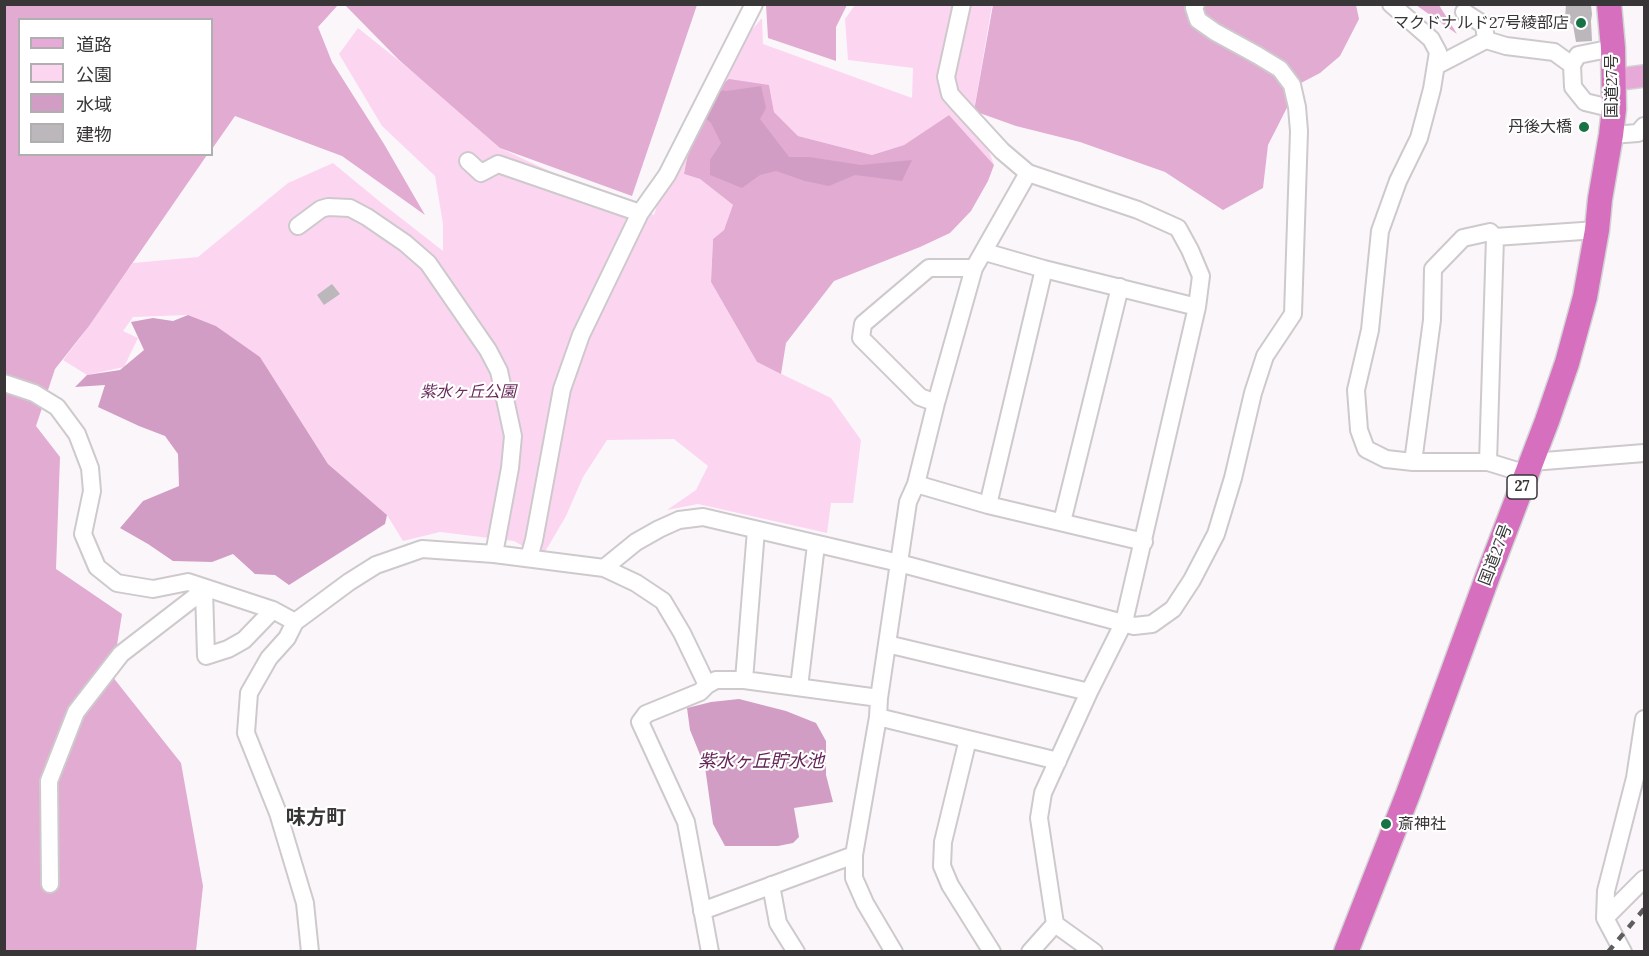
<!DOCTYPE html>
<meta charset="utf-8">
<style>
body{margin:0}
#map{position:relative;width:1649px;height:956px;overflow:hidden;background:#fbf6fa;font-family:Lora,"Noto Sans JP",serif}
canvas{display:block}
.frame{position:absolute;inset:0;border:6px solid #383637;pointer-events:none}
.legend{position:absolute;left:18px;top:18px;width:195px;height:138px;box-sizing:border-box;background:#fff;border:2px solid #afafaf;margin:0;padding:8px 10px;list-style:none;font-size:18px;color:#383637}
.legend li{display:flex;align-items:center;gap:12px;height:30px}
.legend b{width:30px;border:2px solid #afafaf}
</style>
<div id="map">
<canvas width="1649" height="956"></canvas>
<div class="frame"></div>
<ul class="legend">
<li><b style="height:8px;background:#e6a9d8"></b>道路</li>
<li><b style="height:16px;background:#fcd6f1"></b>公園</li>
<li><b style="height:16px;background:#d29dc4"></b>水域</li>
<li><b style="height:16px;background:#bcb7bb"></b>建物</li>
</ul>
</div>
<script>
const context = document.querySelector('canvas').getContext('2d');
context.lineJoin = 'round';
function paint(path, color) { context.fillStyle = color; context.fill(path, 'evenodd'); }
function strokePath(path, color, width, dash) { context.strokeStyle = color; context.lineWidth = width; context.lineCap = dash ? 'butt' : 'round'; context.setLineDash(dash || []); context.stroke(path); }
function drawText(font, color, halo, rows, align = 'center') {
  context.font = font + ' Lora,"Noto Sans JP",serif'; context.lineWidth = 4.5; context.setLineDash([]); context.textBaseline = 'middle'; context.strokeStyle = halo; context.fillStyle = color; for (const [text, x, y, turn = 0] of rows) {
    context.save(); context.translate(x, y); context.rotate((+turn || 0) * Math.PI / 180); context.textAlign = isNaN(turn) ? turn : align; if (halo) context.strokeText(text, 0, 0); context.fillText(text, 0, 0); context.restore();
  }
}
paint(new Path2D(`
 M855,5H992L974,111L994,165L949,115L904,145L872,155L798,136L774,112L769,85L703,116L687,158L684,174L700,179L734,206L724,230L713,239L711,282L757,362L831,398L861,440L853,503H831L827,533L698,504L667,510L696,490L708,466L674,439L607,440L583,477L566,516L542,557L514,541L440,532L403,541L387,515L328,464L260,357L216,326L188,315L133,317L123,331L138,338L124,367L87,375L63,360L80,338L133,263L198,257L288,183L333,163L379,201L443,251V224L435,176L382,126L339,54L358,28L463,112L500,148L579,185L654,215L660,196L713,75L762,18L763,44L912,98L913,68L848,60L845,19Z`), '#fcd6f1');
paint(new Path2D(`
 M5,5H338L318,27L332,62L384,144L425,215L342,156L235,116L212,149V20H20V154L207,155L89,326L55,369L36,426L60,457L56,569L122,614L112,676L181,763L203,886L196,951L5,952Z
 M345,5H697L632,196L500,148L399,60Z
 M766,5H847L836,27V61L768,38Z
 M993,5H1356L1359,19L1340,56L1320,73L1299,84L1268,145L1263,188L1223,210L1165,172L1080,142L1016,126L974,111Z
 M1416,5H1439L1457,34Z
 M729,79L769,85L774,112L798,136L872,155L904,145L949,115L994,165L988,181L971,211L950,233L920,247L834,281L786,343L781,374L757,362L711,282L713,239L724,230L733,205L700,179L684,174L687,158L715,90Z`), '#e1abd2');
paint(new Path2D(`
 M761,86L766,108L760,119L789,157H809L861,165L912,160L902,181L855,175L829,186L805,181L776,171L760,175L742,188L710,175V160L721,143L711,123L703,116L715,90L727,91Z
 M188,315L216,326L260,357L328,464L387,515L385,524L289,585L275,575L255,574L233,554L212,562L173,561L148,544L120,528L143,501L179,486L178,454L165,436L139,426L98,407L105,385L75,387L87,375L120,370L144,350L131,322L153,318L173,321Z
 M739,699L786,711L816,723L826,741V775L833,802L794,808L799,837L793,843L778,846H725L713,824L705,767L690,730L687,708L711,702Z`), '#d29dc4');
paint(new Path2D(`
 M1566,4L1591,5L1592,14L1591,21L1592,41L1576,42L1573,25L1565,19Z
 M332,284L340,294L324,305L317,295Z`), '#bcb7bb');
const minor = new Path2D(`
 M962,4L946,77L950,94L957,102L1002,151L1028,173L1138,210L1178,228L1190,250L1201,276L1197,307L1124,622L1089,692L1043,793L1039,818L1055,924L1094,952
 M1391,4L1431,39L1438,52L1432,89L1419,138L1398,181L1380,231L1370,330L1356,390L1359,430L1366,449L1386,459L1413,462H1488L1527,474
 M1464,12L1484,25L1486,40
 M1613,48L1578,55L1572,65L1573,87L1585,102L1614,109
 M1436,66L1486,40L1506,46L1554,52L1572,65
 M1611,135L1638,133L1644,126
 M468,161L481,173L498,164L640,213
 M298,226L321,209L328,207L350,208L367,217L405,243L428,263L488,350L499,371L513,436L510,468L494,554
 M985,252L1044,269L1197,307
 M4,383L34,393L57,407L77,434L90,468L92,491L83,534L97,567L117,583L153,589L188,582L273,610
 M936,403L920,397L861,338L863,324L929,268H974
 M1413,462L1432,320L1433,269L1463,238L1490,232L1495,237L1597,230
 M1488,462L1495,237
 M1532,462L1644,453
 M916,484L988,505L1144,542
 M988,505L1044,269
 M1062,522L1120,287
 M529,558L534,540L562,389L581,335L640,213L667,175L754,4
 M604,568L636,542L659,529L679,520L703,517L899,563L1134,626L1152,624L1173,609L1192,580L1216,534L1233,478L1253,393L1265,356L1293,314L1299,131L1297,107L1292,85L1280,69L1257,55L1215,32L1198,20L1194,8L1196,4
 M887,644L1089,692
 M744,680L756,530
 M799,687L816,545
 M878,717L1058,761
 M968,739L943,842L942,866L950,885L992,952
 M50,884L49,781L76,712L121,654L204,590L206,656L228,649L244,640L273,610L295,622
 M771,885L778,923L796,952
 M702,911L854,855
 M1605,918L1644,879
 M310,952L305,903L278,813L246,733L249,693L269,658L287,638L295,622L349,582L376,565L422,549L494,554L604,568L636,583L663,601L682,633L707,685
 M710,952L686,822L640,722L646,714L700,692L707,685L716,680H744L879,698
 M894,952L865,903L854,878V855L878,717L879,698L908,502L916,484L936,403L974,268L1028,173
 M1030,952L1055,924
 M1623,952L1605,918L1606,891L1635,778L1644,719`);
const major = new Path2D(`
 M1613,80L1644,76`);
const highway = new Path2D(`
 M1346,952L1408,794L1490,570L1547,421L1567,363L1585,297L1597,230L1600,199L1611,135L1614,109L1613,48L1609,4`);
strokePath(minor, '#cec9cc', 20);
strokePath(major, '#d3d3d3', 24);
strokePath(highway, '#d3d3d3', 27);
strokePath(minor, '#fff', 16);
strokePath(major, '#e6a9d8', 21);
strokePath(highway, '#d56fbe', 24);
strokePath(new Path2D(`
 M1608,952L1644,909`), '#5f5d5e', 4.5, [8, 8]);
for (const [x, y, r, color] of [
 [1581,23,6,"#187246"],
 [1584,127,6,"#187246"],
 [1386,824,6,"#187246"]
]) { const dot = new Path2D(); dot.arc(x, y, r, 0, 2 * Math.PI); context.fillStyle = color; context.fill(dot); strokePath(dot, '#fff', 2); }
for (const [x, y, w] of [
 [1522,487,30]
]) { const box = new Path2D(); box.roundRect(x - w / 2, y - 12, w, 24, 4.5); context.fillStyle = '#fff'; context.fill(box); strokePath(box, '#383637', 1.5); }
drawText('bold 15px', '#383637', null, [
 ["27",1522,487]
]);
drawText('16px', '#383637', '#fff', [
 ["マクドナルド27号綾部店",1569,23],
 ["丹後大橋",1572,127],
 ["斎神社",1398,824,"left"]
], 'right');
drawText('16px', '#383637', '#fff', [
 ["国道27号",1612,86,-90],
 ["国道27号",1496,555,-69]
]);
drawText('italic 16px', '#6b2c5d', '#fff', [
 ["紫水ヶ丘公園",468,392]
]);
drawText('italic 18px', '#632556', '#fff', [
 ["紫水ヶ丘貯水池",761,762]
]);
drawText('bold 20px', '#383637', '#fff', [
 ["味方町",316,818]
]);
</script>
